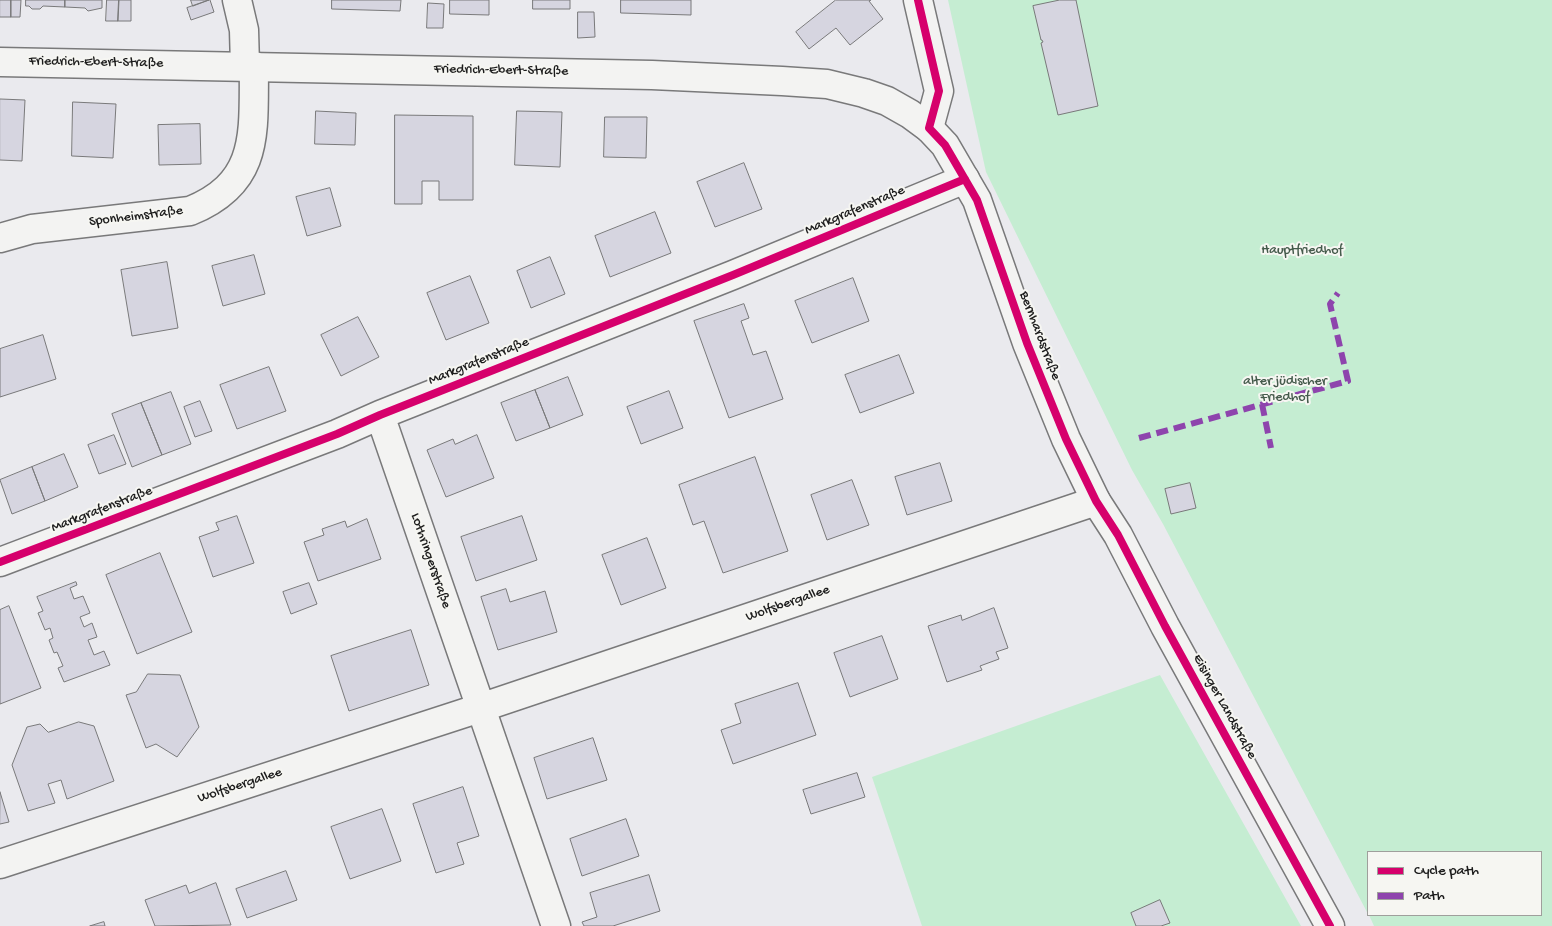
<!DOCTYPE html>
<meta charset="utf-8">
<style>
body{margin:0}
#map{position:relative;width:1552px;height:926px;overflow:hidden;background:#eaeaee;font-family:"Gochi Hand",sans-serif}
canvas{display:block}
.legend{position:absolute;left:1367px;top:851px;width:175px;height:65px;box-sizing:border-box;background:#f6f6f2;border:1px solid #9f9f9c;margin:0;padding:6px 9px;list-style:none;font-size:15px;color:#1c1c1c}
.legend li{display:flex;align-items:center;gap:10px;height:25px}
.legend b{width:25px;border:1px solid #9f9f9c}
</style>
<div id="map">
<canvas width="1552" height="926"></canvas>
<ul class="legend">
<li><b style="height:6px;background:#d6006c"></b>Cycle path</li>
<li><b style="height:6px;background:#8e44ad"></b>Path</li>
</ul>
</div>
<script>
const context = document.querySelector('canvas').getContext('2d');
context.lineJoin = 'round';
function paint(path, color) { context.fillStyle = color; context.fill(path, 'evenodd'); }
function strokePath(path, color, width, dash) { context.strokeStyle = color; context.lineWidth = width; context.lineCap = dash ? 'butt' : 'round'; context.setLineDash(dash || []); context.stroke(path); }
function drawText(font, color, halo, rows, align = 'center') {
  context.font = font + ' "Gochi Hand",sans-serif'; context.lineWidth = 4; context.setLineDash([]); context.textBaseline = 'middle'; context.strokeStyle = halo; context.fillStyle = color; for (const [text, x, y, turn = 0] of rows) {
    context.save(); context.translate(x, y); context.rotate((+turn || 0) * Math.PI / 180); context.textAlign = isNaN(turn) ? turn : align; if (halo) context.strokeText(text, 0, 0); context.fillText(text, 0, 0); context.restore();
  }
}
paint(new Path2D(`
 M948,0H1552V926H1374L1369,915H1541V852H1368V914L1163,524L1132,470L986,172Z
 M1160,675L1301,926H922L872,777Z`), '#c5edd2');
const building = new Path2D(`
 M0,0H11V17H0Z
 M11,0H21L20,17H11Z
 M26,0H65V7L43,6L40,9H32L29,6H26Z
 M65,0H102V8L88,11L85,8L65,7Z
 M107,0H119L118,21H106Z
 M119,0H131V21H118Z
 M191,0H209L193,6Z
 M210,0L214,12L191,20L187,8Z
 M332,0H401L400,11L332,9Z
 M450,0H489V15L450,14Z
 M533,0H570V9H533Z
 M621,0H691V15L621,13Z
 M836,0H871L869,1L883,19L850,45L836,28L809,49L796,32Z
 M1060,0H1076L1098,106L1058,115L1041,43L1043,42L1042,40H1041L1033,6Z
 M428,3L444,4L443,28H427Z
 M578,12H594L595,37L578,38Z
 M0,99L25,100L22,161L0,160Z
 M73,102L116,104L113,158L72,156Z
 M316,111L356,113L355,145L315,144Z
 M517,111L562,112L560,167L515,165Z
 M395,115L473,116V200H439V181H422V204H395Z
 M605,117H647L646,158L604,157Z
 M200,124L201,164L159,165L158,125Z
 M744,163L762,209L715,227L697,182Z
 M330,188L341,226L307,236L296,197Z
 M655,212L671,253L610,277L595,236Z
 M254,255L265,294L223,306L212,266Z
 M550,257L565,294L531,308L517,271Z
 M167,262L178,328L132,336L121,270Z
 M470,276L489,323L446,340L427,293Z
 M853,278L869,321L812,343L795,301Z
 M744,304L749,318L741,321L753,355L766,351L783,399L729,418L694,321Z
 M358,317L379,357L341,376L321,335Z
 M43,335L56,379L0,397V349Z
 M899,355L914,393L860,413L845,375Z
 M269,367L286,411L237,429L220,385Z
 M568,377L583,415L550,428L535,390Z
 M535,390L550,428L516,441L501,403Z
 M669,391L683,428L641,444L627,407Z
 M171,392L191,444L162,455L141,403Z
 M200,401L212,431L195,437L184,407Z
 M141,403L162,455L132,467L112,414Z
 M114,435L126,464L99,474L88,445Z
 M477,435L494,478L446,497L427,450L453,439L455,444Z
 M64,454L78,487L45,501L32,467Z
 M755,457L788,551L723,573L704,521L693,525L679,485Z
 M940,463L952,501L907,515L895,477Z
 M32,467L45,501L12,514L0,480Z
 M852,480L869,525L827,540L811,495Z
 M1190,483L1196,508L1171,514L1165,489Z
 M237,516L254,563L213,577L199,537L219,530L216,523Z
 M522,516L537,560L476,581L461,537Z
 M367,519L381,559L318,581L304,542L324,535L322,529L345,521L347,527Z
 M647,538L666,588L621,605L602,555Z
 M160,553L192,632L137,654L106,575Z
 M76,582L77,585L70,588L74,599L83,596L90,613L80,617L84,627L92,623L97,637L88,640L94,655L104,651L110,665L64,682L58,668L63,666L57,652L54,653L49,640L53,638L50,628L45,630L38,613L43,611L37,597Z
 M309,583L317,604L291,614L283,592Z
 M506,589L510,602L545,591L557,632L498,650L481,597Z
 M9,606L41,688L0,704V610Z
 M994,608L1008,648L996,652L999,659L980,666L982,670L947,682L928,626L961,615L962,620Z
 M411,630L429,685L349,711L331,656Z
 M882,636L898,679L850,697L834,653Z
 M148,674L180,675L199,727L177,757L156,744L146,748L126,695L136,692Z
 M798,683L816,735L733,764L721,730L741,723L735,704Z
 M79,722L94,726L114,781L67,799L61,780L48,784L55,803L28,811L12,765L27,727L40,724L48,732Z
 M593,738L607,780L547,799L534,758Z
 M857,773L865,797L811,814L803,790Z
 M463,787L479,836L457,843L464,864L436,873L413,804Z
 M0,792L9,822L0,824Z
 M382,809L401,861L350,879L331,827Z
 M626,819L639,856L582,876L570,839Z
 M286,871L297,900L247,918L236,889Z
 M649,875L660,911L613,926H584L582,922L597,917L590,893Z
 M216,883L231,925L155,926L145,900L186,885L189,893Z
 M1160,900L1170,923L1161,926H1136L1131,913Z
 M104,922L105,926H90Z`);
paint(building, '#d6d5e0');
strokePath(building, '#79797a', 1);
const minor = new Path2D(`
 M237,0L244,30L245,66
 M918,0L939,91L929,128
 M0,238L32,229L190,211C261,182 253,132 254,66
 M380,415L556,926
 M0,562L337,434L380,415L733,275L965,179
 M0,864L480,708L1096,501`);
const major = new Path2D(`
 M0,62L652,75L782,81L827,84L864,93L887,101L910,114L929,128L945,145L977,200L1027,343L1066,439L1096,501L1118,535L1165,626L1330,926`);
strokePath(minor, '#79797a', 31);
strokePath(major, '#79797a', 31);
strokePath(minor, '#f3f3f2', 28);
strokePath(major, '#f3f3f2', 28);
strokePath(new Path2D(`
 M1262,404L1271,448
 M1139,438L1348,381L1330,304L1338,293`), '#8e44ad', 6, [12, 6]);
strokePath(new Path2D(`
 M918,0L939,91L929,128L945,145L977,200L1027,343L1066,439L1096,501L1118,535L1165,626L1330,926
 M0,562L337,434L380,415L733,275L965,179`), '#d6006c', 8);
drawText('14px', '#1c1c1c', '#f6f6f2', [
 ["Friedrich-Ebert-Straße",96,63,1],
 ["Friedrich-Ebert-Straße",501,71,1],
 ["Markgrafenstraße",855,211,-23],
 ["Sponheimstraße",136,217,-7],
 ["Bernhardstraße",1039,336,69],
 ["Markgrafenstraße",479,362,-22],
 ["Markgrafenstraße",102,510,-21],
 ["Lothringerstraße",430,561,71],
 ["Wolfsbergallee",788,604,-19],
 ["Eisinger Landstraße",1224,707,61],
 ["Wolfsbergallee",240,786,-18]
]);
drawText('14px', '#455b4c', '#f6f6f2', [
 ["Hauptfriedhof",1302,251],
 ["alter jüdischer",1285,382],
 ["Friedhof",1285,398]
]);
</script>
